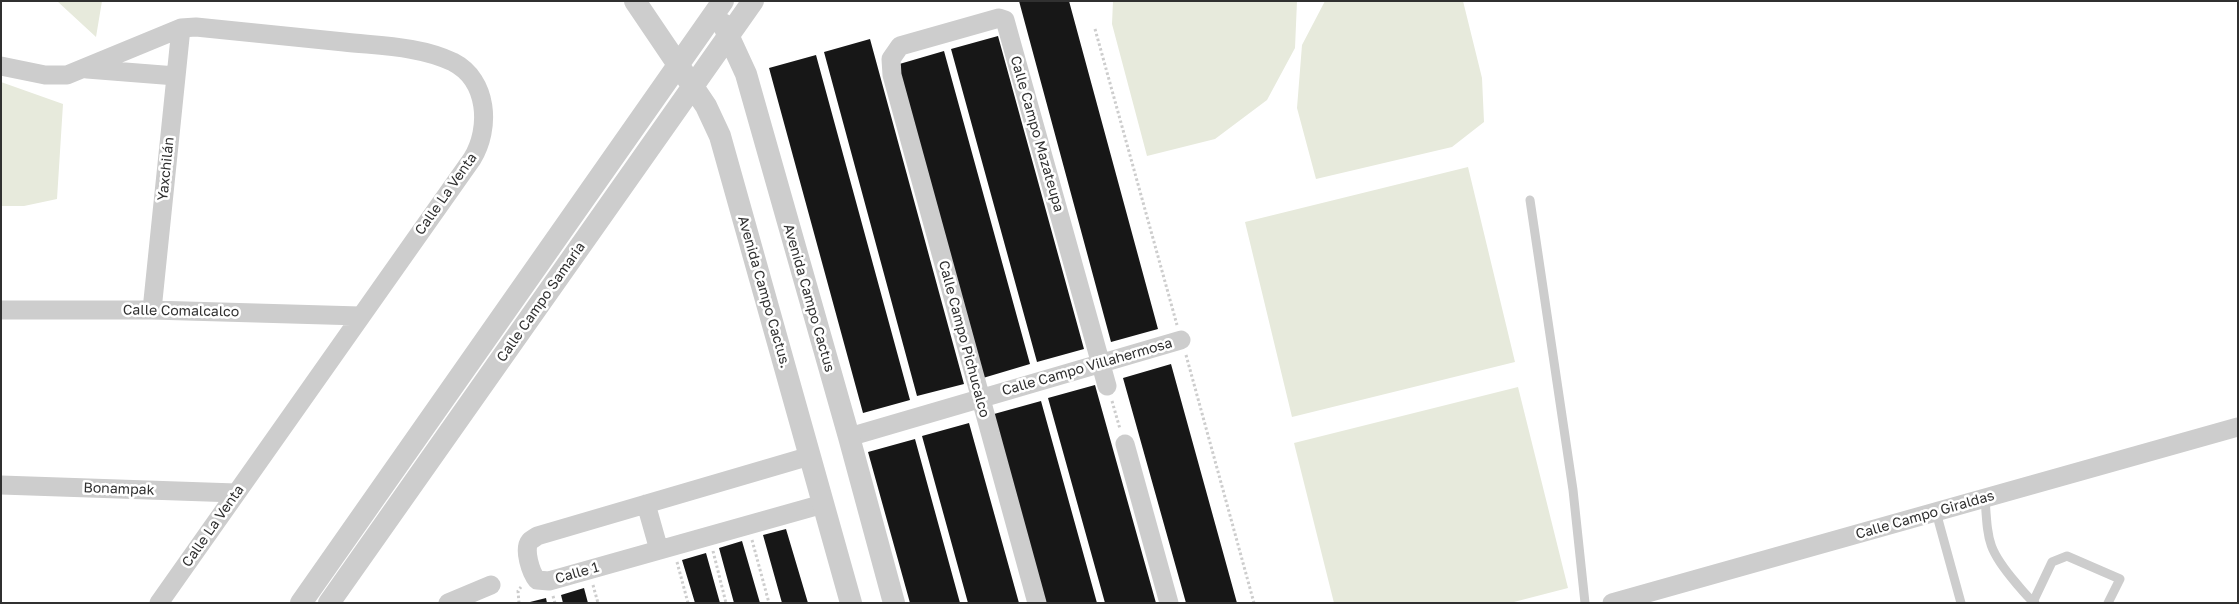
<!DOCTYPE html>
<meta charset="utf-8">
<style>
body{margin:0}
#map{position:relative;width:2239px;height:604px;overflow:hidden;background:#fff;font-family:"Golos Text",sans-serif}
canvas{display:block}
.frame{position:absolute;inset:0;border:2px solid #303030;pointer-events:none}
</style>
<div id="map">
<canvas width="2239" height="604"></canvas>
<div class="frame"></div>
</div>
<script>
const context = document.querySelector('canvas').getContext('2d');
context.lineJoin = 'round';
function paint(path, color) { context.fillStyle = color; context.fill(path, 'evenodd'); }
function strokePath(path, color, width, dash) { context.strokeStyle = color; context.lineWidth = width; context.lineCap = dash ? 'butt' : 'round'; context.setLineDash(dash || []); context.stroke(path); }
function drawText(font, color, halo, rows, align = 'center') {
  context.font = font + ' "Golos Text",sans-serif'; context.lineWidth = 5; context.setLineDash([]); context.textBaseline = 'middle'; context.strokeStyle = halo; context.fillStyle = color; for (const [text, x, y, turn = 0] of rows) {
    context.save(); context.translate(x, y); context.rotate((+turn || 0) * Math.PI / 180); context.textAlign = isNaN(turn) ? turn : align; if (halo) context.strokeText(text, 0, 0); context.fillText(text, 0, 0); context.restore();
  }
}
paint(new Path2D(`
 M57,1H102L96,37Z
 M1113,1H1297L1295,48L1267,100L1215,139L1147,156L1112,24Z
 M1325,1H1463L1482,78L1484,122L1452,147L1316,179L1297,108L1302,45Z
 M1,82L63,104L57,199L24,206H1Z
 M1468,167L1515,362L1292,417L1245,222Z
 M1518,387L1568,588L1510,603H1334L1294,443Z`), '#e7eadc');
paint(new Path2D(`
 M1019,1H1069L1158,329L1111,342Z
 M998,36L1084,349L1037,362L951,49Z
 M870,39L964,384L917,396L824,52Z
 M944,51L1030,364L983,378L896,65Z
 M816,55L910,400L863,413L769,68Z
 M1171,364L1237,603H1186L1123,378Z
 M1095,385L1156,603H1105L1048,398Z
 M1041,401L1097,603H1046L994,414Z
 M969,423L1019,603H968L922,436Z
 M915,439L960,603H910L868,452Z
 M786,529L808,603H782L763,535Z
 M742,541L760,603H734L719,548Z
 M706,553L720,603H695L682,560Z
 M584,588L588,603H563L561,595Z
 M546,598L547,603H530V602Z`), '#171717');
strokePath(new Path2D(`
 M1095,29L1177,325
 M1186,355L1254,603
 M1112,401L1120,429
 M752,540L769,603
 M713,551L726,603
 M677,562L688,603
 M593,585L598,603
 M553,596L555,603
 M519,603L518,591L521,587`), '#cdcdcd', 3, [2.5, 2.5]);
strokePath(new Path2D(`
 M1530,200L1573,490L1585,603
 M1985,498C1988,541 1987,549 2016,583C2022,590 2028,598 2035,603
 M1936,512L1961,603
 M2033,602L2052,562L2067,556L2120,579L2108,603`), '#cdcdcd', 9);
strokePath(new Path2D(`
 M1,66L45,75H67L181,28L196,27C246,32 295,37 344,42C380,46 420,46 453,62C488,80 491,128 472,159L159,603
 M87,69L176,76
 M1,310H152L360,316
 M152,310L181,28
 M849,437L1181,340
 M1125,444L1169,603
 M810,456L537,536C536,537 531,540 530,541C523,549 531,573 537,580L549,581L823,504
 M1,485L236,493
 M646,504L659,550
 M448,603L491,585
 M1037,603L892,75L891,59L900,46L999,18L1005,20L1107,386
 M1612,603L2238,427`), '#cdcdcd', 19);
strokePath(new Path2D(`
 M635,1L706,106L720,136L851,603
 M723,24L746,74L849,437L894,603
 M301,603L723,1
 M329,603L753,1`), '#cdcdcd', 22);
drawText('14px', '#303030', '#fff', [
 ["Calle Campo Mazateupa",1037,134,74],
 ["Yaxchilán",166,169,-84],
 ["Calle La Venta",446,194,-55],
 ["Avenida Campo Cactus.",764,292,74],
 ["Avenida Campo Cactus",809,298,74],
 ["Calle Campo Samaria",541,302,-55],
 ["Calle Comalcalco",181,311,1],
 ["Calle Campo Pichucalco",964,339,75],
 ["Calle Campo Villahermosa",1087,367,-16],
 ["Bonampak",119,489,2],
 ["Calle Campo Giraldas",1925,515,-16],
 ["Calle La Venta",213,526,-55],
 ["Calle 1",577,573,-16]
]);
</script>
